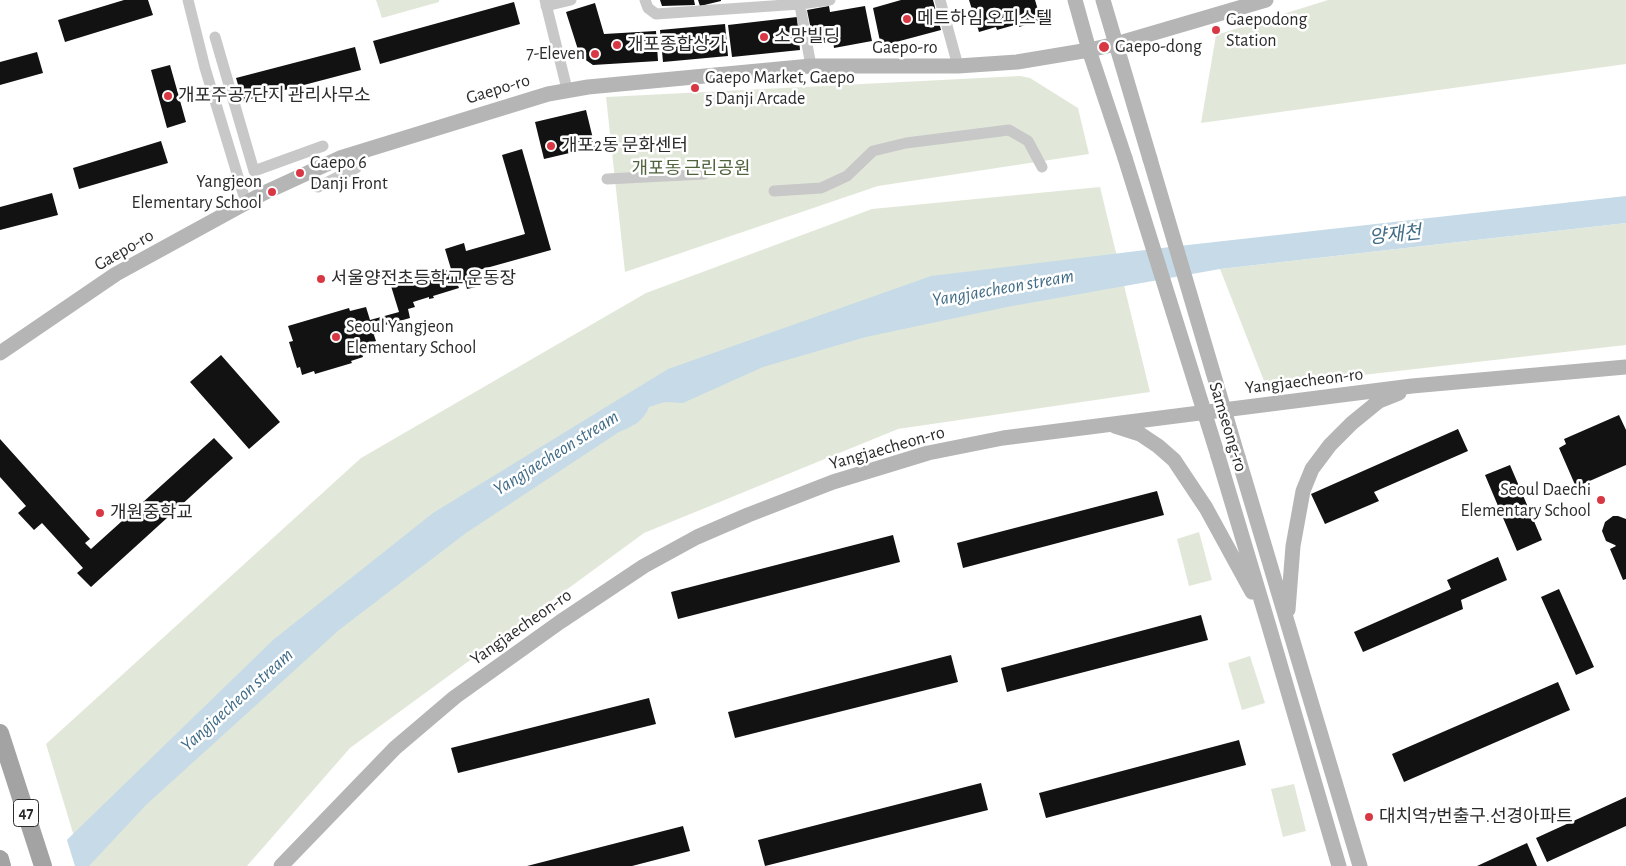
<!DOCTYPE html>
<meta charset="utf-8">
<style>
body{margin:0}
canvas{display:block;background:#fff}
</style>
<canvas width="1626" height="866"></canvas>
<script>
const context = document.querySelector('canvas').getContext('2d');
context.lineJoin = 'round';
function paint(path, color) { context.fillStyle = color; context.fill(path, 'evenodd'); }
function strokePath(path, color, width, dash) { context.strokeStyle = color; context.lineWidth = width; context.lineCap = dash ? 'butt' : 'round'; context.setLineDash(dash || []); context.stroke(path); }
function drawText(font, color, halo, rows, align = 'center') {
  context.font = font + ' "Alegreya Sans","Noto Sans KR",sans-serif'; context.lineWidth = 5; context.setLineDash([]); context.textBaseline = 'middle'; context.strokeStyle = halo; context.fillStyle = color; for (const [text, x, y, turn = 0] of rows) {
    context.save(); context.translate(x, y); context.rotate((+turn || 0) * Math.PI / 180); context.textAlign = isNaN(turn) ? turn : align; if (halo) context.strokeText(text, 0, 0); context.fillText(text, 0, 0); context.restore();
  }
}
paint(new Path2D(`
 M376,0H439V2L382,18Z
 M1328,0H1626V64L1201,123L1216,35Z
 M1020,76L1030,78L1078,108L1089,154L878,186L625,272L606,97Z
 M1100,187L1150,392L898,429L644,533L350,748L247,866H83L46,744L361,458L646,293L872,209Z
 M1626,223V345L1266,386L1220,269Z
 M1199,532L1212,580L1189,586L1177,539Z
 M1250,656L1265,703L1242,710L1228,663Z
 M1294,784L1306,831L1283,837L1271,789Z`), '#e2e8d9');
paint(new Path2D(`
 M1626,196V223L1220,269L1007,307L866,337L763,367L683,403L665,402L649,407C644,421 632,427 619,432L466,533L339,630L147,804L89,866H40L273,640L433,513L668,369L931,276L1170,247Z`), '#c6dbe7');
paint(new Path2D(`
 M66,837L75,866H37L38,864Z`), '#fff');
paint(new Path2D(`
 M124,0H148L153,15L65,42L58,20Z
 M660,0H694L695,5L662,6Z
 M698,0H721V1L700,6Z
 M901,0H933L941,30L881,46L873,8Z
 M969,0H1035L1041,20L1019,27L1018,24L997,30L996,27L979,32Z
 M514,2L520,24L380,64L373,41Z
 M595,3L604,34L656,31L658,61L593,65L580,56L566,12Z
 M829,6L830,12L865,6L872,41L834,48L833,41L814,45L807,10Z
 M797,17L800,50L732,57L728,25Z
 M725,24L728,56L663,62L660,30Z
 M355,47L361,70L243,101L236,78Z
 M37,52L43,73L0,85V62Z
 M170,65L186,122L167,128L151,70Z
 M586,110L595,147L544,159L535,122Z
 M161,141L168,163L79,189L73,168Z
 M522,149L551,250L472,272L476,287L467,289L465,281L457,283L459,288L433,296L434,298L429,299V297L413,302L415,307L408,309L410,318L378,327L374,335L376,341L370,343L371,348L364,350L362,353L363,357L351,361L352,363L315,374L314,371L302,375L300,367L297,368L289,342L293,341L288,326L349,308L350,311L366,307L370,320L399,312L391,286L451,269L445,249L464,243L466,251L525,234L502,155Z
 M52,193L58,215L0,230V207Z
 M221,355L280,422L249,449L190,382Z
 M1619,415L1626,430V465L1576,487L1559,448L1566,444L1564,439Z
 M1458,429L1468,451L1374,492L1379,501L1325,524L1311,494Z
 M214,438L233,458L91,587L77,573L83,568L42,523L34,530L18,513L26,506L0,477V439L90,539L85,543L91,549Z
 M1510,465L1542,540L1517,551L1485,475Z
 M1157,491L1164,515L963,568L957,543Z
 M1613,516H1618L1626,519V579L1623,580L1610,549L1616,546L1615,545L1606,541L1602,531L1605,522Z
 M893,535L900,562L678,619L671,592Z
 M1498,557L1507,580L1461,600L1463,609L1363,652L1354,632L1451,589L1447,580Z
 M1559,589L1594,667L1576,675L1541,597Z
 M1201,615L1208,640L1007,692L1001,668Z
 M951,655L958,682L735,738L728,712Z
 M1558,682L1570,710L1404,782L1392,754Z
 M649,698L656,724L458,773L451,748Z
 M1239,740L1246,765L1046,818L1039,793Z
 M981,783L988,810L765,866L758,840Z
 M1626,797V826L1547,862L1536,838Z
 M683,826L690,851L632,866H527Z
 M1527,843L1537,866H1477Z`), '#121212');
strokePath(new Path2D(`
 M188,0L205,68L246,203
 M545,0L567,89
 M645,0L648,8L656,14L800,4L830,0
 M799,0L811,66
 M940,0L958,66
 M546,6L571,0
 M215,37L254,171L323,146
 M607,179L704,174
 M318,187L356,168
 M774,191L821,188L847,176L873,151L906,143L1009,130L1028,141L1042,167`), '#c8c8c8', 11);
strokePath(new Path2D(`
 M1075,0L1089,50L1125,158
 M1103,0L1150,159
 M0,353L116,274L264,193L340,158L548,94L588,87L811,66H958L1017,62L1089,50L1116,44L1266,0
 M1115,426L1140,434L1158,446L1174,460L1206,508L1252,592
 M1218,456L1268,623L1339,866
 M1238,457L1360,866
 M1288,610L1293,546L1303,491L1312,469L1330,445L1352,423L1379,401L1399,393
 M281,866L395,748L455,697L560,622L644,566L697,537L748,515L833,482L928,453L1003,438L1412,386L1626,367`), '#b5b5b5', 15);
strokePath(new Path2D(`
 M0,733L43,866
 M0,859L2,866`), '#a3a3a3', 18);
strokePath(new Path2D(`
 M1125,158L1218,456
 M1150,159L1238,457`), '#b5b5b5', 15);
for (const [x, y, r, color] of [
 [907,19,5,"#d83844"],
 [1216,30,5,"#d83844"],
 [764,37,5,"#d83844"],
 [617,45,5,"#d83844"],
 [1104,47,6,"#d83844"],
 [595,54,5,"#d83844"],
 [695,88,5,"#d83844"],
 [168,96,5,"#d83844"],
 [551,146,5,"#d83844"],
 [300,173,5,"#d83844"],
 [272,192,5,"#d83844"],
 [321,279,5,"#d83844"],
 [336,337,5,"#d83844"],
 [1601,500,5,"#d83844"],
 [100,513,5,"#d83844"],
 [1369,817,5,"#d83844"]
]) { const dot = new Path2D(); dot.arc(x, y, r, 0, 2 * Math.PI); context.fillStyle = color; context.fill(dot); strokePath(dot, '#fff', 2); }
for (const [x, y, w] of [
 [26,813,25]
]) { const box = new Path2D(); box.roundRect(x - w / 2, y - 13.5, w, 27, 4); context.fillStyle = '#fff'; context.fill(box); strokePath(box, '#2b2b2b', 1); }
drawText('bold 16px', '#2b2b2b', null, [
 ["47",26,813]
]);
drawText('18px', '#2b2b2b', '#fff', [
 ["메트하임 오피스텔",917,19],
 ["Gaepodong",1226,20],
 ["Station",1226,41],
 ["소망빌딩",774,37],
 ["개포종합상가",627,45],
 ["Gaepo-dong",1115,47],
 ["7-Eleven",585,54,"right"],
 ["Gaepo Market, Gaepo",705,78],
 ["5 Danji Arcade",705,99],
 ["개포주공7단지 관리사무소",178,96],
 ["개포2동 문화센터",561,146],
 ["Gaepo 6",310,163],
 ["Danji Front",310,184],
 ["Yangjeon",262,182,"right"],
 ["Elementary School",262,203,"right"],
 ["서울양전초등학교 운동장",331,279],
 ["Seoul Yangjeon",346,327],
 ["Elementary School",346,348],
 ["Seoul Daechi",1591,490,"right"],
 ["Elementary School",1591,511,"right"],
 ["개원중학교",110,513],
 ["대치역7번출구.선경아파트",1379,817]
], 'left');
drawText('18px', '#2b2b2b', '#fff', [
 ["Gaepo-ro",905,48],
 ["Gaepo-ro",498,89,-17],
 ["Gaepo-ro",124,250,-30],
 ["Yangjaecheon-ro",1304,381,-7],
 ["Samseong-ro",1228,427,73],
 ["Yangjaecheon-ro",887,448,-16],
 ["Yangjaecheon-ro",521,627,-35]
]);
drawText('18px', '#4f633d', '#fff', [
 ["개포동 근린공원",691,169]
]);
drawText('italic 19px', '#406c87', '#fff', [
 ["양재천",1395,235,-6],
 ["Yangjaecheon stream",1003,288,-10],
 ["Yangjaecheon stream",556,453,-32],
 ["Yangjaecheon stream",237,700,-42]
]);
</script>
